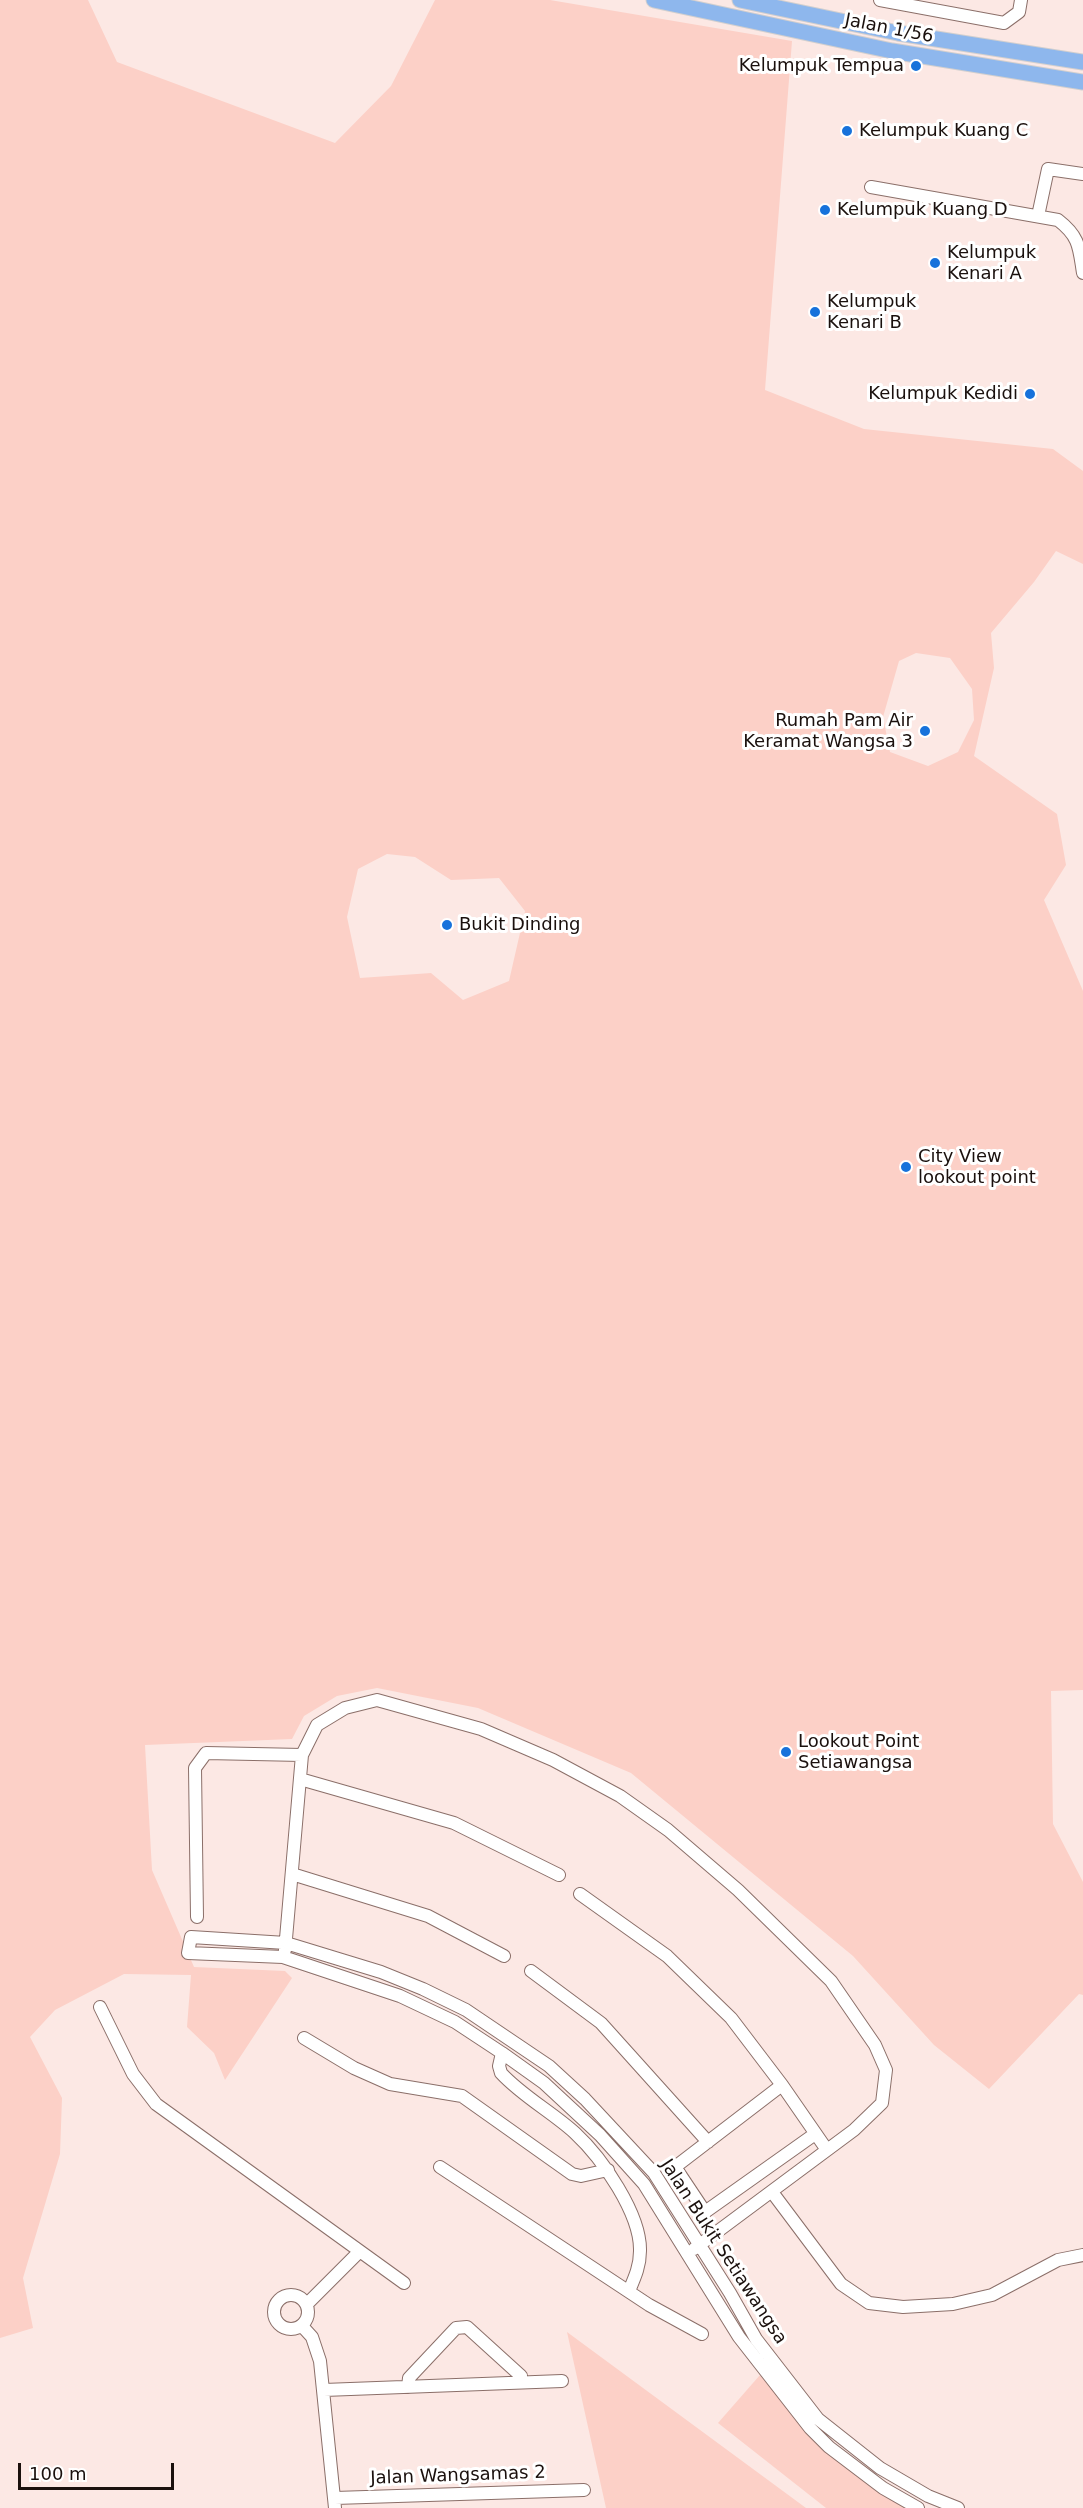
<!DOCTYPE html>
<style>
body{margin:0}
#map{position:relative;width:1083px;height:2508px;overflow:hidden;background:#fce8e4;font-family:"DejaVu Sans",sans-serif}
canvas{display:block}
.scale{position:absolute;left:18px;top:2463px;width:156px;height:27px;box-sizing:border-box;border:3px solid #1a100d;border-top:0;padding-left:8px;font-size:18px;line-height:21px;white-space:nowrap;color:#1a100d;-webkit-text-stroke:4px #fff;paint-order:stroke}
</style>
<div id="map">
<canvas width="1083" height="2508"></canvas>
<div class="scale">100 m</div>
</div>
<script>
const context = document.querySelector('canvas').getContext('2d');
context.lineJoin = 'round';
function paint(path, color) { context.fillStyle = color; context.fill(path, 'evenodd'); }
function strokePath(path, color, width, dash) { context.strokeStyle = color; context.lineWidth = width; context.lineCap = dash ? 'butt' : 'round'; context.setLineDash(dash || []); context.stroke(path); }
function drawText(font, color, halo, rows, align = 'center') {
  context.font = font + ' "DejaVu Sans",sans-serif'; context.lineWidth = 6; context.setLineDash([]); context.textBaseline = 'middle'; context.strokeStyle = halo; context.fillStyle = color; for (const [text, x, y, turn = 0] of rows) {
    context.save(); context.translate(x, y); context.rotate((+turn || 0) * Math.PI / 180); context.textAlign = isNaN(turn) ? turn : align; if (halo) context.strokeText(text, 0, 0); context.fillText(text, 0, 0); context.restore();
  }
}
paint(new Path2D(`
 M0,0H88L117,62L335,143L391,86L435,0H550L792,41L765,390L864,429L1053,449L1083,471V564L1056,551L1034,582L991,633L994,668L974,756L1057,814L1066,865L1044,900L1083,991V1690L1051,1691L1053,1824L1083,1882V1995L1079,1994L989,2089L934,2045L853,1956L631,1773L478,1708L377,1688L337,1696L304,1716L292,1739L145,1745L152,1870L194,1967L285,1971L292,1978L225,2080L214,2053L187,2027L191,1975L124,1974L55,2010L30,2037L62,2098L60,2154L23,2278L33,2328L0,2338ZM916,653L950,658L972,689L974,720L958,752L928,766L890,752L883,717L899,661ZM387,854L415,857L451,880L499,878L525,911L509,981L463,1000L431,973L360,978L347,917L358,869Z
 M567,2332L806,2508H606Z
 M760,2375L809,2434L905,2508H826L718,2423Z`), '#fcd0c7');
const minor = new Path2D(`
 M880,0L1004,23L1019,12L1021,0
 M871,187L1058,220C1080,237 1079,248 1083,273
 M1038,216L1048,169L1083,174
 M300,1779L454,1823L559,1875
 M292,1874L428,1916L504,1956
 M580,1894L667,1956L731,2018L782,2085L827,2150
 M197,1917L195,1768L206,1753L302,1755
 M285,1950L302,1755L317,1725L345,1708L377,1700L481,1729L553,1760L620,1796L668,1830L738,1890L831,1981L875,2045L886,2070L882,2103L854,2130L694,2249
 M531,1971L601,2023L708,2142
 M100,2007L133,2074L156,2104L404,2283
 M304,2038L354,2068L390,2084L462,2096L572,2174L581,2176L608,2170
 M502,2053L499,2066L501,2073C522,2096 552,2112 575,2133C602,2158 641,2214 640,2251C640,2266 635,2277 629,2291
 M782,2085L675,2167L705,2212L815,2134
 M440,2167L649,2305L702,2334
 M772,2192L841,2284L869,2303L903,2307L953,2304L992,2295L1058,2260L1083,2255
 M274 2312a17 17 0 1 1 34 0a17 17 0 1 1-34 0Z
 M307,2304L359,2252
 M302,2326L312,2337L320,2361L335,2508
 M408,2387L409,2378L456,2328L467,2327L521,2376V2382
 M324,2390L562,2381
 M335,2498L584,2490
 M918,2508L883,2488L829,2447L810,2428L739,2337L644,2184L600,2135L544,2083L502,2053L455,2022L400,1996L283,1957L188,1953L191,1937L286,1943L381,1972L423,1989L466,2010L549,2066L585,2099L654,2173L730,2293L756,2339L818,2419L880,2468L928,2496L958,2508`);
const major = new Path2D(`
 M654,0L892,51L1083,82
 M740,0L898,33L1083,62`);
strokePath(minor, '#8b6f69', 14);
strokePath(major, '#d1cfcf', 17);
strokePath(minor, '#fff', 12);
strokePath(major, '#8eb7ed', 15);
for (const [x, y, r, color] of [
 [916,66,6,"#1772db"],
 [847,131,6,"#1772db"],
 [825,210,6,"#1772db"],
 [935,263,6,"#1772db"],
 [815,312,6,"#1772db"],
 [1030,394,6,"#1772db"],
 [925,731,6,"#1772db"],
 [447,925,6,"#1772db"],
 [906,1167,6,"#1772db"],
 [786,1752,6,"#1772db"]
]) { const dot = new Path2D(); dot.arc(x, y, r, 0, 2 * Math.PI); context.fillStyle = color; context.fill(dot); strokePath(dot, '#fff', 2); }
drawText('18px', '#1a100d', '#fff', [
 ["Jalan 1/56",889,29,11],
 ["Jalan Bukit Setiawangsa",723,2252,57],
 ["Jalan Wangsamas 2",458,2476,-2]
]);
drawText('18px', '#1a100d', '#fff', [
 ["Kelumpuk Tempua",904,66,"right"],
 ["Kelumpuk Kuang C",859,131],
 ["Kelumpuk Kuang D",837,210],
 ["Kelumpuk",947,253],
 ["Kenari A",947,274],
 ["Kelumpuk",827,302],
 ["Kenari B",827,323],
 ["Kelumpuk Kedidi",1018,394,"right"],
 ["Rumah Pam Air",913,721,"right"],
 ["Keramat Wangsa 3",913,742,"right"],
 ["Bukit Dinding",459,925],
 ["City View",918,1157],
 ["lookout point",918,1178],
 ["Lookout Point",798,1742],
 ["Setiawangsa",798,1763]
], 'left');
</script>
